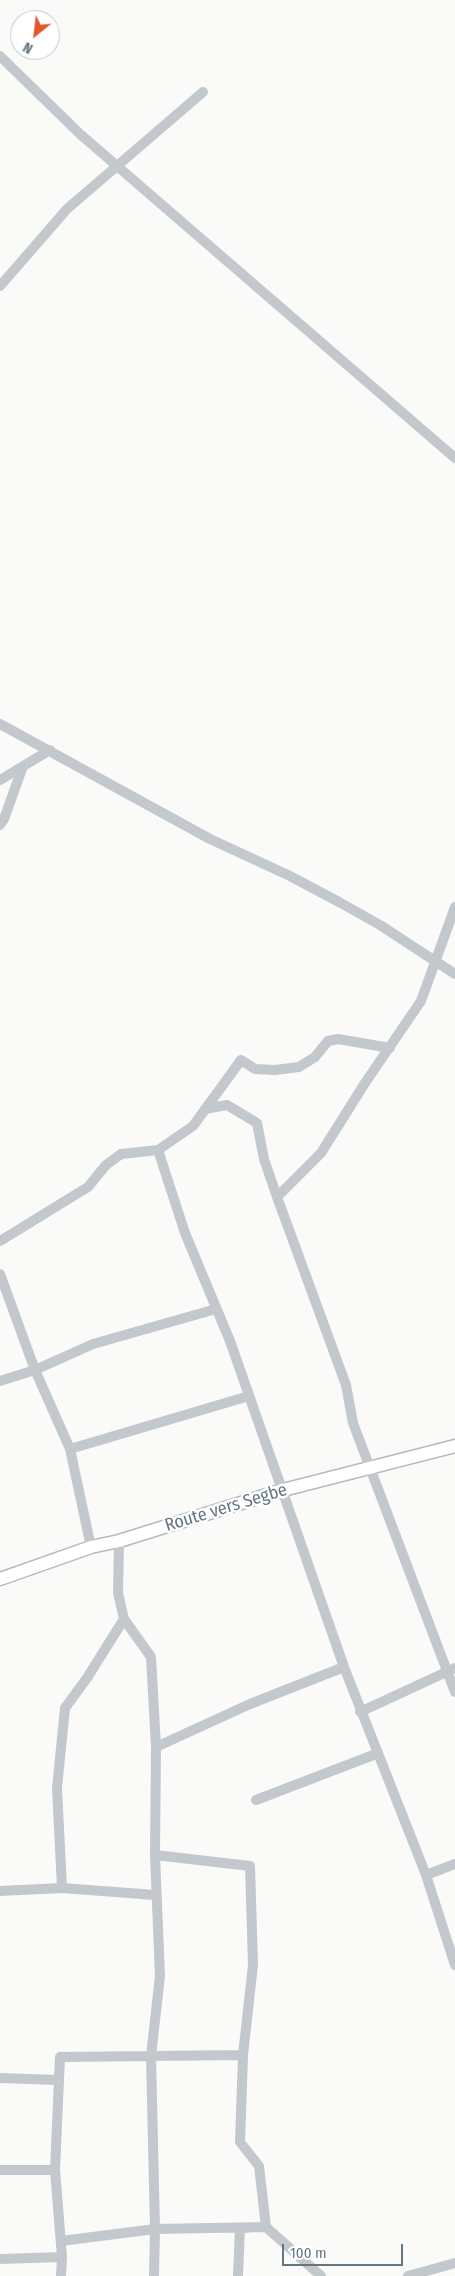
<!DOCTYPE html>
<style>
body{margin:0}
#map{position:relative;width:455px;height:2276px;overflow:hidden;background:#fafaf8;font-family:"Fira Sans Condensed",sans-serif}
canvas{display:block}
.north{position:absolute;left:10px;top:10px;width:50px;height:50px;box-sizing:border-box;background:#fff;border:1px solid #c1c8cd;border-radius:50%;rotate:209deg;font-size:14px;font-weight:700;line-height:20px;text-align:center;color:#657683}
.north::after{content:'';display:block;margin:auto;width:18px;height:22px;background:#e4572e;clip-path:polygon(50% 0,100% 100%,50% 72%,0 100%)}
.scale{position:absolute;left:282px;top:2244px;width:121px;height:22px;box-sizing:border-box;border:2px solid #657683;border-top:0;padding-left:6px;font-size:15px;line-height:18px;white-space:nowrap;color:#657683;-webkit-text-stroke:4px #fff;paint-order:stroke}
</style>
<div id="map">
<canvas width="455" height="2276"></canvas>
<div class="north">N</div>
<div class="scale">100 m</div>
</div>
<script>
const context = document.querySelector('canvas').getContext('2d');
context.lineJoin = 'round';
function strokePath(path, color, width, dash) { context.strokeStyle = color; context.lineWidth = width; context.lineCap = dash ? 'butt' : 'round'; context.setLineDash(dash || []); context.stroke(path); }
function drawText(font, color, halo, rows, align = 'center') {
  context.font = font + ' "Fira Sans Condensed",sans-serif'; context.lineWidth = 5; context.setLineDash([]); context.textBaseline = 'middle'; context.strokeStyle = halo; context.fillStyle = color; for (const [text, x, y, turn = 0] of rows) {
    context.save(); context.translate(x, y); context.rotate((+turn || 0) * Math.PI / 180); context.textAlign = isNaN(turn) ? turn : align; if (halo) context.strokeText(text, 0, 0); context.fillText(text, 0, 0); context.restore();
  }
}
const major = new Path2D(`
 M0,1579L91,1547L119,1541L283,1490L455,1446`);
strokePath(major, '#b5babe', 15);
strokePath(new Path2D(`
 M0,56L80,134L455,458
 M0,286L67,209L203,92
 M0,724L210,839L290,876L339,902L380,925L455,974
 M0,780L50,750
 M0,825L4,819L23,766
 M455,907L421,1001L365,1083L321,1153L277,1197L346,1385L353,1423L455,1692
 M205,1109L227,1105L257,1123L264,1159L277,1197
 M158,1150L185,1233L230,1341L344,1667L426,1875L455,1965
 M0,1241L88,1187L106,1165L121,1154L158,1150L193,1126L241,1060L255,1069L275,1070L299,1067L315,1057L328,1041L338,1039L390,1048
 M0,1274L35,1370L70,1449L91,1547
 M0,1381L35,1370L93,1344L216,1309
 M70,1449L249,1396
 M119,1541L118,1593L124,1619L151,1657L156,1747L155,1855L160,1976L151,2056L155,2229L154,2276
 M360,1712L455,1668
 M156,1747L250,1704L344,1667
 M256,1800L376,1754
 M155,1855L250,1866L253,1965L243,2055L240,2142L259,2166L266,2227L321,2276
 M426,1875L455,1864
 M62,1888L57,1788L65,1708L87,1678L124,1619
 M0,1891L62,1888L155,1895
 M0,2078L58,2080
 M0,2170H55
 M61,2241L155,2229L266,2227
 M0,2259L62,2257
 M61,2276L62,2257L55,2170L60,2057L243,2055
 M238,2276L240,2228H248
 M408,2276L455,2263`), '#c3c8cc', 10);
strokePath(major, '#fff', 12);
drawText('18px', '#657683', '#fff', [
 ["Route vers Segbe",226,1508,-17]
]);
</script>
